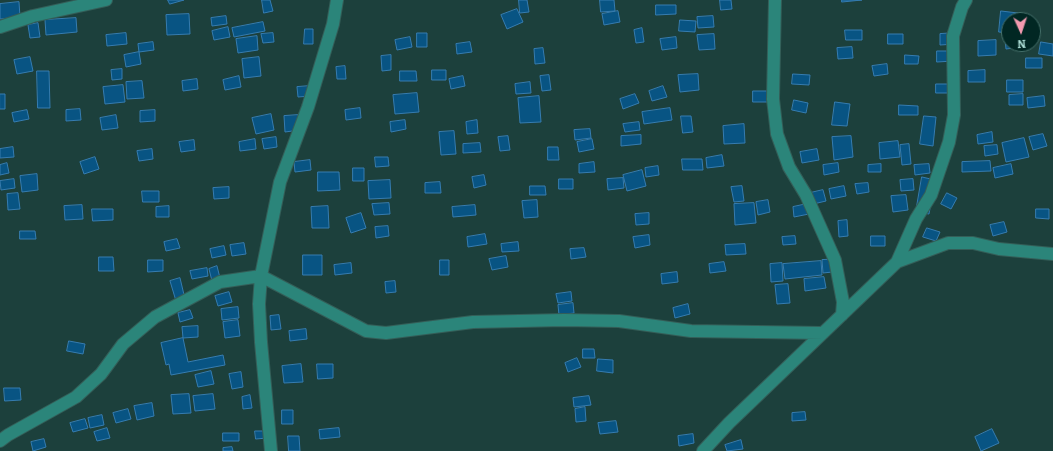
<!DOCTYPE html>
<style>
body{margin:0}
#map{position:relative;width:1053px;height:451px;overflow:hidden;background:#1c403c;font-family:Bitter,serif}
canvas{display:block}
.north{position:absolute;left:1001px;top:12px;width:40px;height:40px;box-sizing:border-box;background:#012723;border:1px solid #45706a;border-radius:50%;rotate:177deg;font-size:11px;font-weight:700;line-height:16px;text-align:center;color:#abddd5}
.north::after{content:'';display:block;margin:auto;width:14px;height:18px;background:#f29aaf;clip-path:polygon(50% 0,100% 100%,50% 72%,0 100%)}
</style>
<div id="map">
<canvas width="1053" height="451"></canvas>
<div class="north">N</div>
</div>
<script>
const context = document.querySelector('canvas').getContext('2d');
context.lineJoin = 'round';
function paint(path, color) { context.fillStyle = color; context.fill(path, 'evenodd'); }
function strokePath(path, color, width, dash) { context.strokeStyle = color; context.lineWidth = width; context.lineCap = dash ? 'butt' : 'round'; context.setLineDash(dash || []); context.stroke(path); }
const building = new Path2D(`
 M168,0H184L170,4Z
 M262,0H270L273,11L264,13Z
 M519,0H527L529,12L520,13Z
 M600,0H614L615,11L601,12Z
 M720,0H731L732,9L721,10Z
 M842,0H862L842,2Z
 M19,2L20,17L0,19V4Z
 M656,5H676V14L656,15Z
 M517,9L523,22L507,29L501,15Z
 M618,11L620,22L604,25L602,14Z
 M1001,11L1018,13L1017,20H1009V33L999,32Z
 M189,14L190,34L167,35L166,15Z
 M226,16L227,24L212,26L211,18Z
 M713,16L714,27L698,28L697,17Z
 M76,18L77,32L46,35L45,20Z
 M680,20L696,21L695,32L679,31Z
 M263,22L265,31L234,37L232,28Z
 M38,23L40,37L30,38L28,25Z
 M228,27L230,37L214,40L212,31Z
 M642,28L644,42L636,43L634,30Z
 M305,29H313V44H304Z
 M845,30H862V40H846Z
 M126,33L127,44L107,46L106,35Z
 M273,33L274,42L263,43L261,34Z
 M417,33H427V47H417Z
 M956,33V44L940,45V34Z
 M714,34L715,49L699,50L697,35Z
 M888,34H903V44H888Z
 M257,36L258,50L238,53L236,39Z
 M410,37L412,47L397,50L395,40Z
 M676,37L677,48L662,50L660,39Z
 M1009,38V44H1020L1021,47L1006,49L1005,39Z
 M996,40V55L978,56V41Z
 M153,42L154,50L139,52L138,44Z
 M470,42L472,52L457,54L456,44Z
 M1041,42L1053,44V56L1039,54Z
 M852,47L853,58L838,59L837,48Z
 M543,48L545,63L535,64L534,49Z
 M937,51H953L954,61L937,62Z
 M139,52L141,64L126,67L124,55Z
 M391,55V70L382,71L381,56Z
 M905,55L919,56L918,64H905Z
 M30,57L33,71L17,74L14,60Z
 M259,57L261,76L244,78L242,59Z
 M1026,58H1042V68H1026Z
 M887,64L888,74L874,76L872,66Z
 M345,66L346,79H337L336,67Z
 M122,69V79L112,80L111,70Z
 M432,70H446V80H432Z
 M985,70V82H968V71Z
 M37,71H49L50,108H38Z
 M400,71H416L417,81H400Z
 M698,74L699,90L680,92L678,75Z
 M793,74L810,75L809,85L792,84Z
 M549,75L551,90L542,91L540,76Z
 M239,76L241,87L225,90L223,80Z
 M463,76L465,86L451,89L449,79Z
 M197,79L198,89L183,91L182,81Z
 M1007,80H1023V92H1007Z
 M142,81L144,98L127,99L126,82Z
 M530,82L531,93L516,94L515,84Z
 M936,84H948V93H936Z
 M123,85L125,102L105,104L103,87Z
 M310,86L311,96L298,97L297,87Z
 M663,86L667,97L652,101L649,91Z
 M753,91H768V102H753Z
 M417,93L419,112L395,114L393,95Z
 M0,94H5V109H0Z
 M635,94L639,103L623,109L620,99Z
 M1023,94V105H1009V95Z
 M539,96L541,122L520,123L518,98Z
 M1044,96L1045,106L1028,108L1027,98Z
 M794,100L808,103L806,113L792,110Z
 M835,102L850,104L847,126L832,125Z
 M899,105L918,106V115H899Z
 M360,108L361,118L346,120L345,110Z
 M670,108L672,120L644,124L642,112Z
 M80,109L81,120L66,121V110Z
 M27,110L29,119L14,122L12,113Z
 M155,110V121L140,122V111Z
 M271,114L274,130L256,134L252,118Z
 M116,115L118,128L102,130L100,118Z
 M298,115L300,130L285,132L284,116Z
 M681,116H691L693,132L683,133Z
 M924,116L936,117L933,146L920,144Z
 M405,120L406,129L391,132L390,122Z
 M477,120L478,133L467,134L466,122Z
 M639,122L640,130L625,132L623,124Z
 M744,124L745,143L724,144L723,126Z
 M590,129L591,138L575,140L574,130Z
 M454,131L456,154L441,155L439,132Z
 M992,132L993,142L978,144L977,135Z
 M1043,134L1047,146L1033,150L1029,137Z
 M641,135V144L621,146V136Z
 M508,136L510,150L500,151L498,137Z
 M851,136L853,157L834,160L832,137Z
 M276,137L277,147L264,149L262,139Z
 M1024,138L1029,157L1006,162L1002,143Z
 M255,139L256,149L240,151L239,142Z
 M592,139L594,149L579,152L577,142Z
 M194,140L195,150L181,152L179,142Z
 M898,141L900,157L880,159L879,143Z
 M480,143L481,152L463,153V144Z
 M909,144L911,164L902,165L900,145Z
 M997,145L998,154L985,156L984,146Z
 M13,147L14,157L0,158V149Z
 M548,147H558L559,160H548Z
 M152,149L153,159L139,161L137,151Z
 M817,149L819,160L802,163L800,152Z
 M722,155L724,166L707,168L706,158Z
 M95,157L99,169L84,174L80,162Z
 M375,157H388L389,166L376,167Z
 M682,159H702L703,170H683Z
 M310,160L311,170L295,172L294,162Z
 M990,161L991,171L962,172V162Z
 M594,162L595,172L579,173V164Z
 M7,163L9,173L0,175V165Z
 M838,163L839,172L824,175L823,165Z
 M881,164V172H868V165Z
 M929,164L930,173L915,175L914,165Z
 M1011,164L1013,174L995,178L993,168Z
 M658,166L659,175L646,177L645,168Z
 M353,168H364V181H353Z
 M642,170L646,186L627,191L623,175Z
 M318,172H339L340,190L318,191Z
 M37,174L38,190L22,192L20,176Z
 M484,175L486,185L474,188L472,177Z
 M922,177L935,180L929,214L916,212Z
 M623,178L624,188L608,190L607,179Z
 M14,179L15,188L1,190L0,181Z
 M559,179H573V189H559Z
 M913,179L914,190L901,191L900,180Z
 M390,180L391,198L369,199L368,181Z
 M440,182L441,193H425V183Z
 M868,183L869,192L857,194L855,184Z
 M530,186H545L546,195H530Z
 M742,186L744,201L734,202L731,187Z
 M844,186L846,196L831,199L829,189Z
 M229,187V198L214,199L213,188Z
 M823,190L826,201L809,205L806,194Z
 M142,191H159V202H143Z
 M18,193L20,209L8,210L7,194Z
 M947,193L957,198L951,209L941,204Z
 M906,195L908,210L893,212L891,196Z
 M537,200L538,217L524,218L522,201Z
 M768,200L770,212L758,215L756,202Z
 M389,203L390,214L374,215L372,204Z
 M754,203L756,223L735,225L734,204Z
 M807,204L809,214L794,217L793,207Z
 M82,205L83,219L65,220L64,206Z
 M475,205L476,215L453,217L452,207Z
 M169,206V217H156V207Z
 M328,206L329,228H312L311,207Z
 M92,209H113V220L93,221Z
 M1036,209H1049V219L1036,218Z
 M361,213L366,228L351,233L346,218Z
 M649,213V224L636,225L635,214Z
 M847,220L848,236L839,237L838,221Z
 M1004,222L1007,232L993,236L990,225Z
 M388,226L389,236L376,238L375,227Z
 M927,228L940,232L936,241L923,237Z
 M20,231H35L36,239H20Z
 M485,234L487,244L468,247L467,237Z
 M649,235L650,245L635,248L633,237Z
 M795,236L796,244L783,245L782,237Z
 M871,236H885V246H871Z
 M177,239L180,248L166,251L164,242Z
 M518,242L519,251L502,252L501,244Z
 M244,243L246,254L232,256L230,245Z
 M745,244L746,254L726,255L725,245Z
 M224,246L226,255L212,258L210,249Z
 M584,248L586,257L571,259L570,249Z
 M303,255H322V275H303Z
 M506,256L508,267L492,270L489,259Z
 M99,257H113L114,271H99Z
 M841,259L842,271L823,273L822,260Z
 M148,260H163V271L148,272Z
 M440,260H449V275H440Z
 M821,261L822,275L785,279L783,264Z
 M724,262L726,271L710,273L709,264Z
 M351,263L352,273L335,275L334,265Z
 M782,263L783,281L771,282L770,264Z
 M217,266L220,278L212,281L209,269Z
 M207,268L208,276L192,279L190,271Z
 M677,272L678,282L662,284L661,274Z
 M824,277L826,288L805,291L804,279Z
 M180,278L185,299L176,301L170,281Z
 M395,281L396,292L386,293L385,282Z
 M788,284L790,303L777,304L775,285Z
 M229,292L232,302L218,306L215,296Z
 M571,292L572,301L558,303L556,294Z
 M573,303L574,313L559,315L558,305Z
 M688,304L690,314L675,318L673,308Z
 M238,307L239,318L222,320L221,309Z
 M190,310L193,318L180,322L178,313Z
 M279,315L281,329L271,330L270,316Z
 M238,320L240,336L225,338L223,322Z
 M198,326V337L183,338L182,327Z
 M306,329L307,339L290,341L289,331Z
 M183,338L188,362L223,355L225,365L171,375L169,364L166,365L161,343Z
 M69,341L85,344L83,354L67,351Z
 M583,349H594L595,358H583Z
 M577,358L581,367L568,372L565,363Z
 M598,359L613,360V373L597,371Z
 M301,364L303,382L284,383L282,366Z
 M317,364H333V378L318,379Z
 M211,371L214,384L198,387L195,375Z
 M241,372L243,387L232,389L229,374Z
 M4,388H20L21,400L5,401Z
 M189,394L191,413L173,414L171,395Z
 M213,394L215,409L195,411L193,396Z
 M250,395L252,408L243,409L242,397Z
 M589,396L591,405L574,407L573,398Z
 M152,403L154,416L137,420L134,406Z
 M585,407L586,421L576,422L575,409Z
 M128,409L131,419L116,423L113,413Z
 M282,410H293V424H282Z
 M805,412L806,420L792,421V413Z
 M102,415L104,425L90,428L88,418Z
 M85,419L88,428L73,432L70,423Z
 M616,421L618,432L600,434L598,423Z
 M107,428L110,438L97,441L94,432Z
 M339,428L340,437L320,439L319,430Z
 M992,429L999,443L981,451L975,437Z
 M255,431H266L267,438L256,439Z
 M223,433H239V441H223Z
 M693,434L694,443L679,446L678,436Z
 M288,436H299L300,451H289Z
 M44,439L46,447L33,451L31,442Z
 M741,440L743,449L727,451L725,445Z
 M232,447L233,451H223V448Z`);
paint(building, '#085483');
strokePath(building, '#367cb0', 1);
const street = new Path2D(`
 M775,0L773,99L777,134L789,167L806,195L835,260L843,302L842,315
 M0,27L33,16L106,0
 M897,262L916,219L931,195L949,142L954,115L953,36L962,7L966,0
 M0,441L8,435L76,397L101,374L123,344L155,317L220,282L261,276L366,331L386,333L473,322L564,320L619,321L691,331L823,333
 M271,451L261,342L259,304L261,276L280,182L308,107L333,24L337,0
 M703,451L729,423L897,262L948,243H973L999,249L1053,254`);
strokePath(street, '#345e58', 14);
strokePath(street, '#2b857a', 12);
</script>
